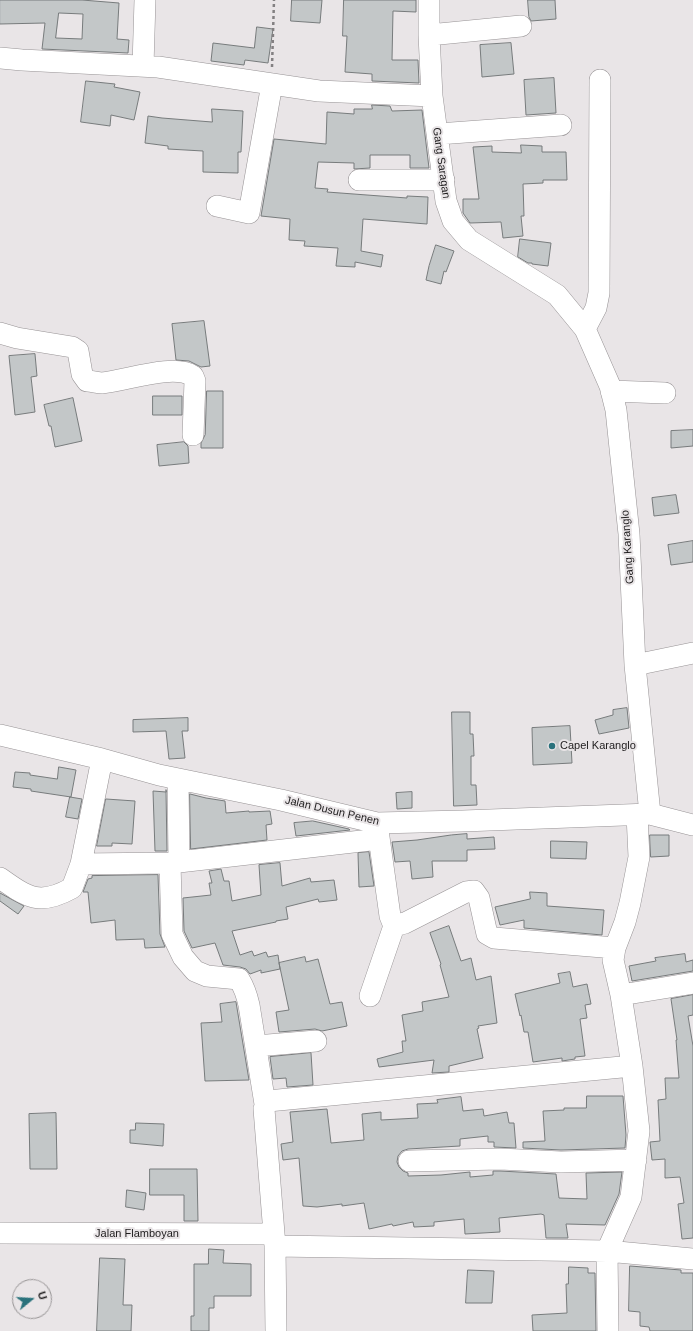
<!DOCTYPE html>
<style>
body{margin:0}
#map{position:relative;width:693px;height:1331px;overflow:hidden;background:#e9e5e7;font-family:Helvetica,sans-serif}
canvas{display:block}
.north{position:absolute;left:12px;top:1279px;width:40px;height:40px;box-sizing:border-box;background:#e9e5e7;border:1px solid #989596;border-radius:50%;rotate:72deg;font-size:11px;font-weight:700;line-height:16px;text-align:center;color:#1e1c1d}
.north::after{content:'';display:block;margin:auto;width:14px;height:18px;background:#2a727c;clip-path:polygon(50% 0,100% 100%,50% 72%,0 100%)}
</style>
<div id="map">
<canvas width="693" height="1331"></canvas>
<div class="north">U</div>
</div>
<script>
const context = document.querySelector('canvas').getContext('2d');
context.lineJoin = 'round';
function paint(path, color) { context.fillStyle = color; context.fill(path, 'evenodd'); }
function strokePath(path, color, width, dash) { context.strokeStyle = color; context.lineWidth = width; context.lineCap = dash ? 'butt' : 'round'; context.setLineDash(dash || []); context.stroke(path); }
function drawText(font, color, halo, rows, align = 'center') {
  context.font = font + ' Helvetica,sans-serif'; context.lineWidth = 4; context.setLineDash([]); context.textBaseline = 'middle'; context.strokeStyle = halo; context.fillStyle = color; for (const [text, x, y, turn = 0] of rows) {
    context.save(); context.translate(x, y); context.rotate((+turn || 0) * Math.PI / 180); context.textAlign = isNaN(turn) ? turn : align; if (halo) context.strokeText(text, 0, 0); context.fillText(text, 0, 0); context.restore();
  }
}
const building = new Path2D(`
 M0,0H82L119,3L117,39L129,40L128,53L42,49L45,23L0,24ZM59,13L83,14L82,39L56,38Z
 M292,0H322L320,23L291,21Z
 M344,0H416V12L393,11L392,60H418L419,83L372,81V74L345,72L347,36H343Z
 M528,0H555L556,19L531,21L529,17Z
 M257,27L273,29L268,63L245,60L244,65L211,61L213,43L254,48Z
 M511,43L514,74L482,77L480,45Z
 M554,78L556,113L526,115L524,80Z
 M86,81L115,84L114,87L140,92L134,120L111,115L110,126L81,122Z
 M372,105L390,106L392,111L422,110L429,168H410V155H370V168L354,169V163L318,162L315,188L328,189L327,192L407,198V196L428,197L427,224L363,219L361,251L383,255L381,267L355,262V267L336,266L338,248L304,246L305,241L289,240L290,219L261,216L274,139L326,144L327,112L354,114V109H372Z
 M212,109L243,111L241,152H238V173L203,172V151L168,149V146L145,143L148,116L162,118L212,122Z
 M521,145L542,146V152H566L567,180H543V183L523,184L524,216H521L523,236L503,238L501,222L470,223L463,213V199H479L473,147L492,146V152L521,153Z
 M520,239L551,243L548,266L532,264V263H528L518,257Z
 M436,245L454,251L446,272L444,271L441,284L426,280L429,266Z
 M204,321L210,366L201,367L189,361L176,360L172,324Z
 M35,354L37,376L31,377L35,412L15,415L9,356Z
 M207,391H223V448H201V443L205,435Z
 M153,396H182V415H153Z
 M73,398L82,441L55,447L51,426H49L44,405Z
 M693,430V446L671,448V431Z
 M184,442L188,446L189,463L159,466L157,445Z
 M676,495L679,513L654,516L652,498Z
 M693,541V562L671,565L668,545Z
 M627,708L629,728L599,734L595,720L613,715V710Z
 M452,712H470V734H473L474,756H471V785H476L477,805L454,806Z
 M188,718V731H182L185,758L169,759L166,731L133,732V720Z
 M570,726L572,763L533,765L532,728Z
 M59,767L76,770L71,797L31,791V789L13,787L15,772L30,773V775L57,779Z
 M166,790L167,851H155L153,791L166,792Z
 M412,792V808L397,809L396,793Z
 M190,794L206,798L225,801L226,813L249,811V812L270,811L272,824L266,825L267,840L191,849Z
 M70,797L82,799L78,819L66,817Z
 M106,799L135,801L132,844L112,843V846H97Z
 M313,821L349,829L350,830L296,836L294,823Z
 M467,834V839L494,837L495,849L467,850V861H432L433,877L412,879L410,861L395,862L392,842L417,840L451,835Z
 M650,835H669V856L651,857Z
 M551,841L587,842L586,859L551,858Z
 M369,852L374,886L359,887L358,853Z
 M280,863L282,886L310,878L311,882L334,880L337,900L319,902L318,899L286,907L288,919L276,921V922L232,931L240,955L252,951L254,956L266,952L268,957L278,955L280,969L261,973V970L250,974L246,969L240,967L223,965L215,943L192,948L184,931L183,898L211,895L209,883H212L209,871L221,869L224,881H229L232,901L261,895L259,865Z
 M158,875L160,934L165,947L145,948L144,939L116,940L115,920L91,923L88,892H83L88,879L92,878V876Z
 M530,892L547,893V906L604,910L602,935L524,928V920L500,925L495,907L530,899Z
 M0,893L24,906L18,914L0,901Z
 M449,926L461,961L471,958L476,980L491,976L497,1023L478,1026L479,1028L477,1029L483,1058L449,1066V1072L432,1073L434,1060L379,1067L377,1059L403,1052L402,1041H406L402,1015L423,1011L422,1002L449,997L440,965L441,964L430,933Z
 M685,954L686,962L693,960V971L632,981L629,966L656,961L655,958Z
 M305,957L306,962L318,959L330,1004L342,1002L347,1026L322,1031L315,1029L279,1032L276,1012L289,1010L279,963Z
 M570,972L573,987L587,984L591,1004L585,1005L587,1018L580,1019L585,1056L575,1057V1059L562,1061V1058L533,1062L528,1032H524L521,1015L520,1016L515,994L560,983L558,974Z
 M693,995V1015L688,1016L693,1046V1238L682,1239L678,1204L684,1203L680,1177L665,1178V1159L652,1160L650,1142L660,1141L658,1100L666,1099L665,1078H679L676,1040H677L671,999Z
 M236,1002L249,1080L205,1081L201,1023L222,1022L220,1004Z
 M311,1053L313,1085L287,1087L286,1078L273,1079L270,1057Z
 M587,1096H623L626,1135L625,1148L561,1150L523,1148V1142L545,1141L543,1111L564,1110V1108H586Z
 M461,1097L463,1111L483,1109L484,1116L507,1112L509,1123H514L516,1148L494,1147V1142H488V1136L460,1139V1146L408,1149L402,1151L398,1156L397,1162L399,1167L403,1171L408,1173V1176L441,1175L470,1172V1177L493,1175V1171H500L556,1174L559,1198L587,1199L586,1173L622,1172L619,1194L605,1225L566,1224L568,1238H546L544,1215L541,1214L499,1218L500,1232L465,1234L464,1219L434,1222V1226L414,1227L413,1222L393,1226L392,1224L369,1229L364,1203L342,1206V1204L317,1207L303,1206L299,1158L283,1160L281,1144L293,1142L290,1112L327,1109L331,1143L364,1140L362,1114L381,1112V1120L418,1118L417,1104L438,1103L437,1100Z
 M56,1113L57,1169H30L29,1114Z
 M136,1123L164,1124L163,1146L130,1143V1130H135Z
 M150,1169H197L198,1221H184V1195H150Z
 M127,1190L146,1193L144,1210L126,1207Z
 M209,1249L224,1250L223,1263L251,1264V1296H214V1308H209V1331H191V1316H194V1264H208Z
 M100,1258L125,1259L123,1305H132L131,1331H97Z
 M630,1266L681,1270V1273H693V1331H650L649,1327L640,1326V1312L629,1311Z
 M569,1267L588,1268V1273H595L596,1331H533L532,1315L567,1313L566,1284H568Z
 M468,1270L494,1271L492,1303H466Z`);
paint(building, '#c3c7c8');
strokePath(building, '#777b7c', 1);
const minor = new Path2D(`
 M429,0V35L432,96L446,201L453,221L469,240L557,295L585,329L610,386L616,410L629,534L635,665L650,814
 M429,35L521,26
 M0,58L22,60L158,67L319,91L432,96
 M143,66L145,0
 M438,134L561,125
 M359,180H444
 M217,206L249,213L272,84
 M585,329L596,308L599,293L600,80
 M0,333L17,338L72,347L78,351L82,374L87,381C92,381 98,383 102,383C126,381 173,363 193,376L195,381L193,435
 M611,391L665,393
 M635,665L693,653
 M0,735L102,759L159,775L281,800L377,823L463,821L650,814L693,825
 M178,779L179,862
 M377,823L390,916L394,926L405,923L466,892L474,891L479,898L487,934L494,938L615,948
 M170,863L172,934L183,957L195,971L207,976L239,979C244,987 247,996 249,1005L265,1104
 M81,864L170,863L379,839
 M0,878C28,898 40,906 72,888L81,864L102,759
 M693,983L621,995L632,1066L639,1131L631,1197L607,1251L693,1259
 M621,995L613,960L615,948L625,922L630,903L639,857L637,815
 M370,996L394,926
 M256,1046L316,1041
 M409,1161L500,1159L561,1162L636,1160
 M0,1233L274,1234
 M275,1246L607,1251L608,1331
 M276,1331L275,1246L264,1109L268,1101L632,1066`);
strokePath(minor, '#979395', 22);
strokePath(new Path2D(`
 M272,67L274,0`), '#838082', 2.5, [3, 3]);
strokePath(minor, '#fff', 21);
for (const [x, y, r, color] of [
 [552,746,4,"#2a727c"]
]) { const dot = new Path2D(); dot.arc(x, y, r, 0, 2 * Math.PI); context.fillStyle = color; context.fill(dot); strokePath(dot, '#e9e5e7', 1.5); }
drawText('11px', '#1e1c1d', '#e9e5e7', [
 ["Gang Saragan",441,163,82],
 ["Gang Karanglo",628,547,-94],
 ["Jalan Dusun Penen",332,811,13],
 ["Jalan Flamboyan",137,1234]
]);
drawText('11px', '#1e1c1d', '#e9e5e7', [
 ["Capel Karanglo",560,746]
], 'left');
</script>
